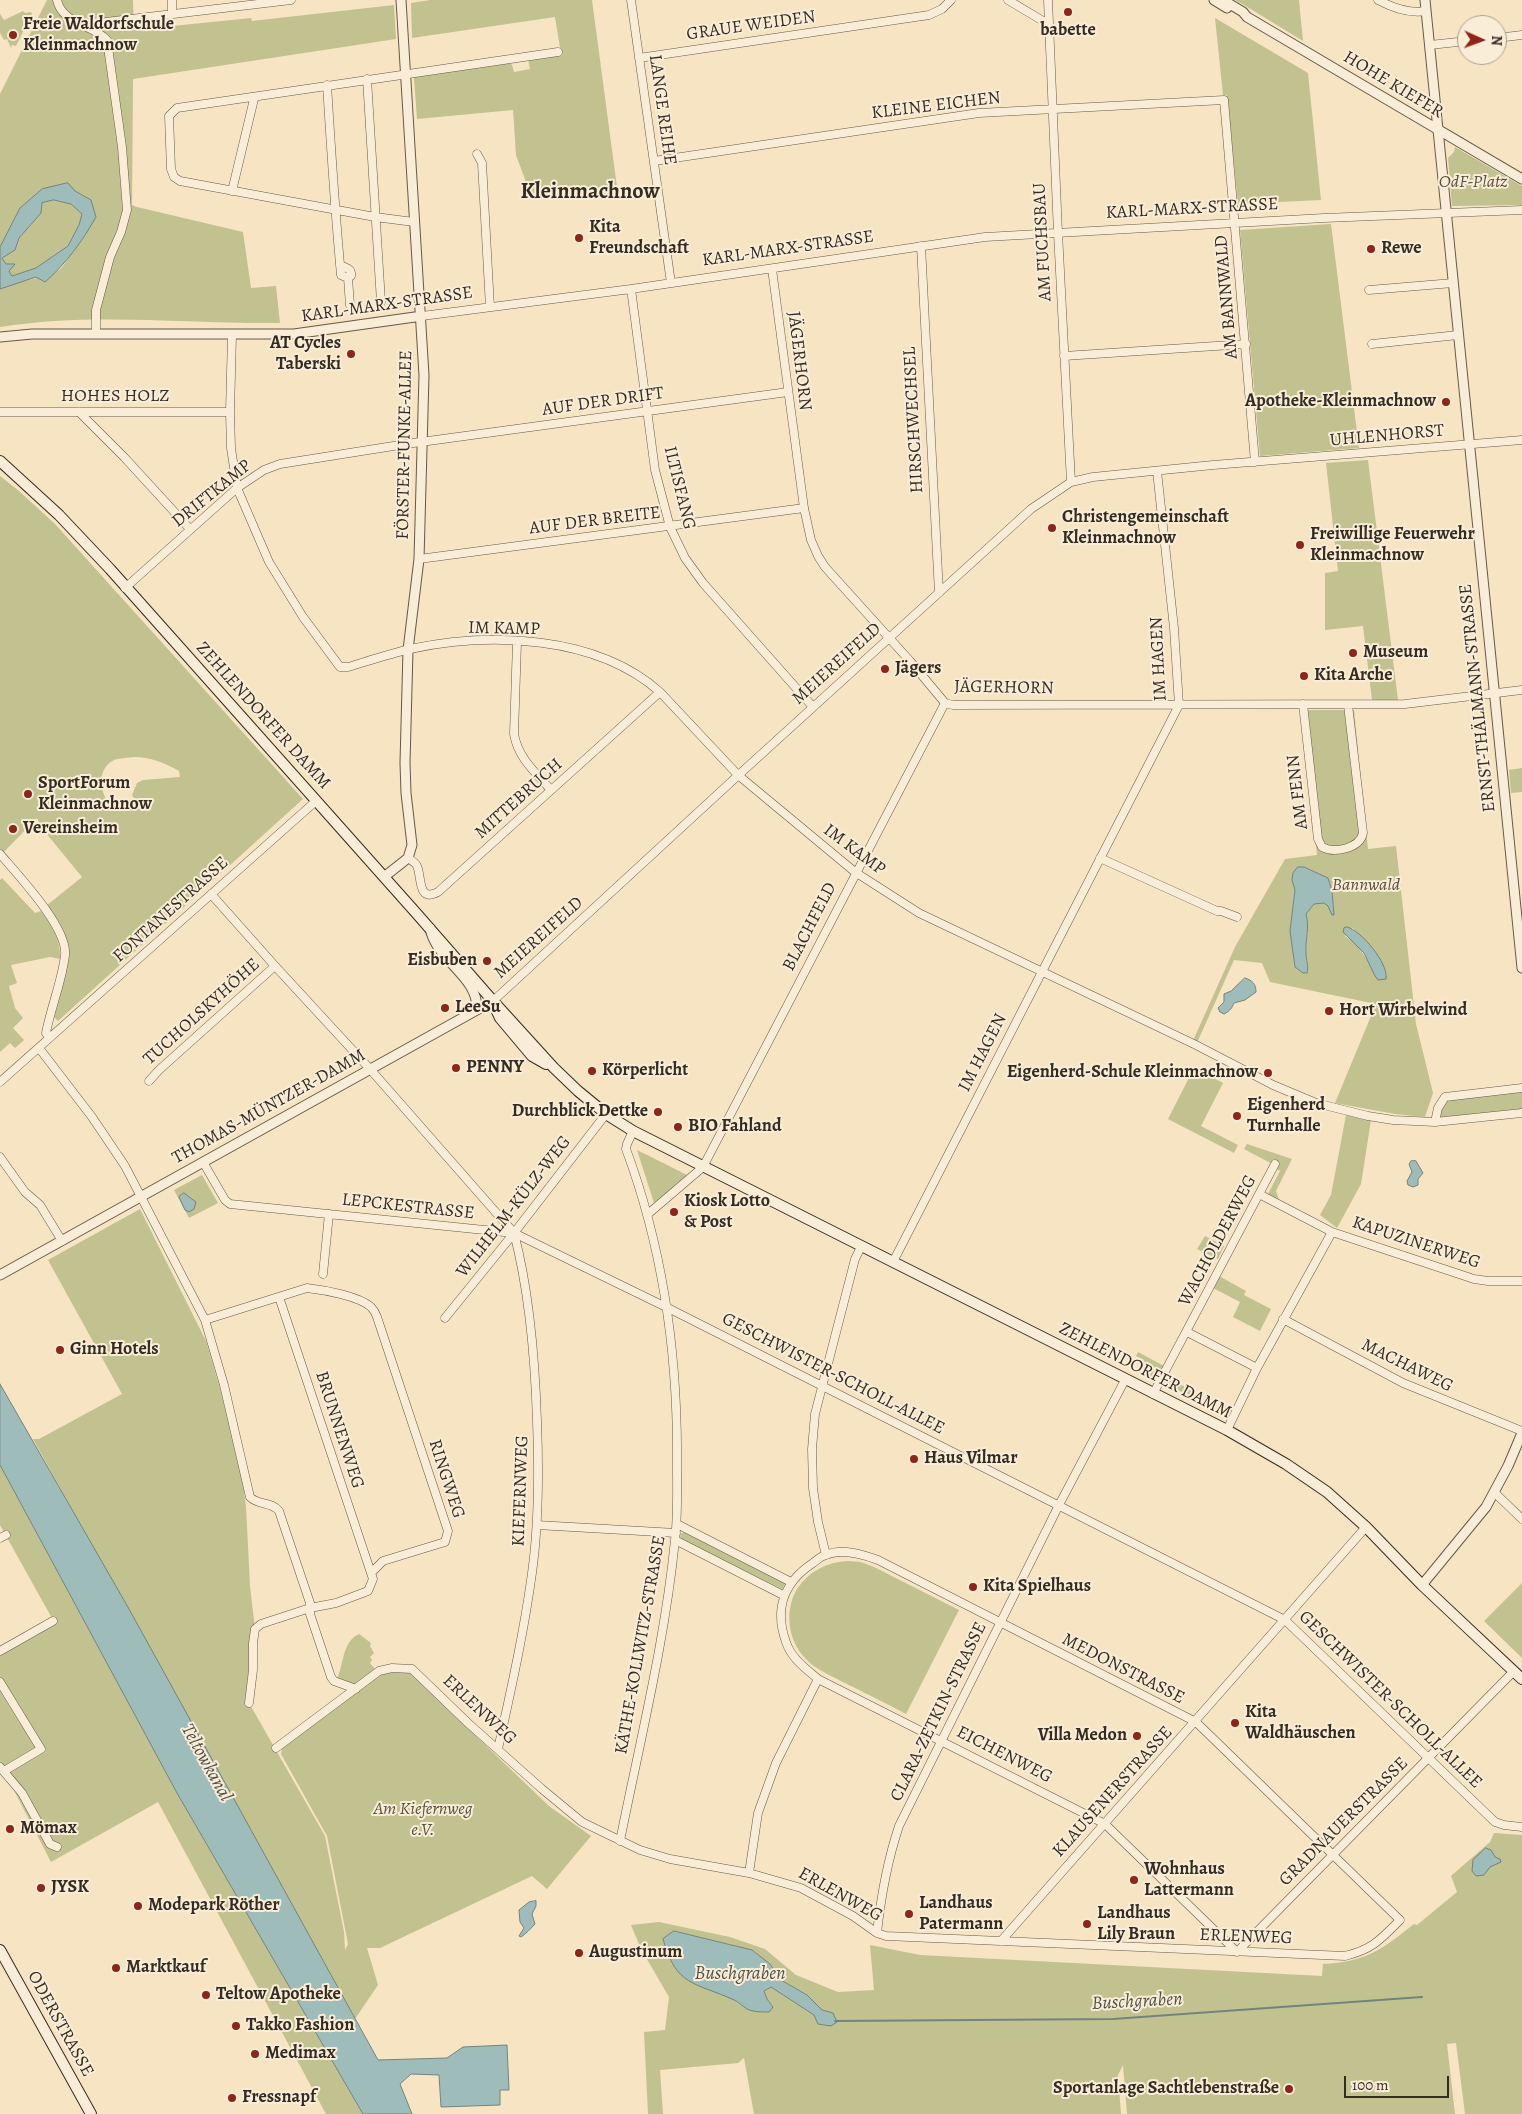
<!DOCTYPE html>
<meta charset="utf-8">
<style>
body{margin:0}
#map{position:relative;width:1522px;height:2114px;overflow:hidden;background:#f6e4c3;font-family:Alegreya,serif}
canvas{display:block}
.north{position:absolute;left:1457px;top:15px;width:50px;height:50px;box-sizing:border-box;background:#f9edd8;border:1px solid #ab9f8f;border-radius:50%;rotate:92deg;font-size:14px;font-weight:700;line-height:20px;text-align:center;color:#362b21}
.north::after{content:'';display:block;margin:auto;width:18px;height:22px;background:#8f2418;clip-path:polygon(50% 0,100% 100%,50% 72%,0 100%)}
.scale{position:absolute;left:1344px;top:2076px;width:105px;height:22px;box-sizing:border-box;border:2px solid #362b21;border-top:0;padding-left:6px;font-size:15px;line-height:18px;white-space:nowrap;color:#362b21;-webkit-text-stroke:4px #f9edd8;paint-order:stroke}
</style>
<div id="map">
<canvas width="1522" height="2114"></canvas>
<div class="north">N</div>
<div class="scale">100 m</div>
</div>
<script>
const context = document.querySelector('canvas').getContext('2d');
context.lineJoin = 'round';
function paint(path, color) { context.fillStyle = color; context.fill(path, 'evenodd'); }
function strokePath(path, color, width, dash) { context.strokeStyle = color; context.lineWidth = width; context.lineCap = dash ? 'butt' : 'round'; context.setLineDash(dash || []); context.stroke(path); }
function drawText(font, color, halo, rows, align = 'center') {
  context.font = font + ' Alegreya,serif'; context.lineWidth = 4; context.setLineDash([]); context.textBaseline = 'middle'; context.strokeStyle = halo; context.fillStyle = color; for (const [text, x, y, turn = 0] of rows) {
    context.save(); context.translate(x, y); context.rotate((+turn || 0) * Math.PI / 180); context.textAlign = isNaN(turn) ? turn : align; if (halo) context.strokeText(text, 0, 0); context.fillText(text, 0, 0); context.restore();
  }
}
paint(new Path2D(`
 M47,0H133L134,30L251,18L252,21L394,5L396,39L133,79L132,205L137,207L243,232L251,288L276,286L280,323C187,324 92,312 0,327V289C17,280 45,279 59,270C72,261 85,216 91,200L75,191L42,189L20,208L0,247V94Z
 M430,0H592L618,195L532,198L516,155L513,110L417,119L414,78L416,76L509,62L512,65L514,72L530,69L528,59L561,54L555,17L412,38L411,3Z
 M1235,0H1299L1303,41L1244,5Z
 M23,11L25,13L31,12L32,14L16,46L12,45L11,48L7,39L4,40L0,33V14L4,20Z
 M1215,18L1308,73L1321,200L1238,204L1227,95H1223Z
 M1455,147L1522,186V205L1452,206L1448,158L1454,152Z
 M54,200L71,204L82,214L79,225L68,246L36,268L12,276L2,258L15,250L19,238L41,213L42,203Z
 M1331,224L1359,448L1260,456L1240,230Z
 M1368,460L1398,700H1372L1363,626L1325,630V573L1338,571L1326,463Z
 M0,476L19,491L55,524L303,799L58,1021L53,1016L69,956C67,932 61,924 46,906L82,877L41,827L37,818L0,856ZM134,757C150,757 165,763 179,771L180,777L143,780L137,783L132,795L138,805L134,810C124,806 114,811 105,806L107,800C99,788 98,768 114,760C119,758 128,758 134,757Z
 M1302,710H1354L1368,849L1396,846L1416,1024L1433,1093L1425,1117L1395,1114L1335,1103L1376,1004L1270,982L1262,963L1234,960L1196,1045L1192,1043L1235,947L1285,859L1317,855ZM1304,867L1328,878L1334,909L1324,903L1314,904L1306,914C1310,927 1306,938 1306,952C1306,959 1309,965 1307,973H1303L1295,967L1290,931L1295,890ZM1353,928L1381,961L1370,964L1357,945L1345,936Z
 M1522,768V792L1511,793L1509,770Z
 M2,878L35,913L41,911C52,927 61,938 60,959L50,957L11,965L17,983L9,986L15,1008L23,1018L13,1028L24,1040L15,1048L10,1043L0,1052V880Z
 M1194,1068L1223,1083L1201,1126L1238,1145L1234,1153L1168,1119Z
 M1522,1088V1113L1435,1122L1442,1100Z
 M1346,1115L1371,1120L1361,1184L1337,1228L1320,1215L1331,1195Z
 M1247,1144L1292,1159L1276,1191L1279,1200L1268,1194L1280,1171L1275,1168L1276,1166L1244,1149Z
 M637,1150L687,1175L654,1203Z
 M202,1175L218,1203L189,1218L174,1190Z
 M140,1209L206,1341L221,1392L235,1450L240,1461L246,1506L250,1586L255,1629L249,1703L325,1836L344,1932L345,1950L348,1944L327,1836L281,1754L283,1745L376,1676L396,1671L409,1672L549,1806L591,1836L547,1889L532,1876L380,1948H367L378,1985L355,2019L33,1439H39L122,1394L48,1260Z
 M1205,1236L1224,1246L1218,1259L1197,1249Z
 M1219,1276L1246,1291L1244,1295L1271,1309L1260,1331L1233,1317L1240,1302L1213,1288Z
 M1138,1352L1164,1366L1160,1374L1193,1391L1190,1396L1139,1370L1144,1360L1136,1356Z
 M0,1465L177,1793L363,2114H326L158,1802L51,1862L4,1771L0,1767V1651L53,1620L0,1525Z
 M685,1532L786,1582L782,1589L681,1540L680,1534Z
 M848,1561L861,1562L874,1567L959,1610L906,1714C886,1703 865,1693 845,1683C832,1676 816,1670 806,1659C788,1641 784,1611 797,1589C809,1571 827,1562 848,1561Z
 M1522,1583V1658L1484,1621Z
 M359,1634L371,1643L370,1646L374,1653L370,1657L372,1660L370,1663L375,1669L354,1685L337,1679C344,1664 342,1642 359,1634Z
 M1494,1833L1522,1835V2114H1465L1456,2043L1447,2044L1455,2114H1127L1123,2065L1118,2075L1121,2114H754L744,2058L738,2063L660,2070L663,2114H648L644,2032L665,2030L669,1997L641,1949L631,1925L659,1922L730,1937L765,1949L796,1975L838,1992L874,1990L870,1945L920,1955L1322,1976L1323,1964C1366,1962 1381,1950 1414,1924L1417,1925L1457,1892L1451,1876L1490,1842ZM674,1931L752,1950L770,1964L781,1980L807,1995L822,2010L833,2013L814,2015L771,1987L764,1991L767,1999L773,2006L748,2010L736,2000Z`), '#c1c290');
const water = new Path2D(`
 M68,183L75,191L91,200L96,217C83,240 66,264 45,282L36,277L0,289V247L20,208L42,189ZM54,200L71,204L82,214L79,225L68,246L36,268L12,276L9,271L15,264H6L2,258L15,250L19,238L41,213L42,203Z
 M1298,867H1304L1328,878L1332,891L1334,915H1332L1328,906L1324,903L1314,904L1306,914C1310,928 1305,939 1306,953C1306,960 1309,966 1307,973H1303L1295,967L1290,931L1295,890L1292,880L1293,873Z
 M1347,927C1361,930 1389,964 1386,979L1378,980L1375,976L1364,953L1343,932L1344,928Z
 M1245,978C1252,980 1256,984 1256,992L1245,1000L1234,1003C1232,1008 1230,1011 1224,1014L1220,1012L1218,1008L1224,1002V994L1231,991Z
 M1416,1161L1423,1173L1418,1179V1185L1413,1187L1408,1185L1407,1181L1412,1172L1409,1164L1411,1161Z
 M184,1193L196,1202L194,1209L189,1212L185,1210L179,1197Z
 M0,1384L129,1609L378,2060L447,2058L463,2047L507,2045L509,2090H500V2105L441,2107L439,2075L411,2074L400,2084L412,2114H363L177,1793L0,1465Z
 M1486,1848L1491,1850L1495,1857L1500,1859L1501,1862L1490,1867L1484,1875L1476,1876L1472,1871L1473,1860Z
 M536,1901V1906L532,1914L535,1924C530,1929 526,1934 521,1937L519,1936L524,1928L520,1922L519,1910L529,1902Z
 M674,1931L752,1950L770,1964L781,1980L807,1995L822,2010L833,2013L837,2022L831,2026L818,2024L814,2015L771,1987L764,1991L767,1999L773,2007L769,2012C762,2012 753,2012 747,2009C742,2006 739,2002 734,2000C695,1982 676,1987 663,1939Z`);
paint(water, '#9ebdba');
strokePath(water, '#74837d', 1);
strokePath(new Path2D(`
 M835,2021L1113,2019L1422,1997`), '#74837d', 2);
const minor = new Path2D(`
 M57,0C62,24 92,24 107,40L122,147L127,210L121,232L110,257L96,310V334
 M172,0V14
 M631,0L671,283
 M1008,0L1048,24
 M1048,0L1058,233L1071,482
 M1378,0C1393,8 1409,14 1426,11
 M91,29L95,25L106,22L291,0
 M1497,38L1522,35
 M1430,45L1467,41
 M639,58L929,15L942,9L951,0
 M367,79L381,302
 M327,85C331,149 335,212 341,275L348,278L351,276C352,268 346,268 340,265
 M477,154L482,163L490,307
 M654,161L979,113L1224,100L1255,462
 M232,191L254,99
 M414,222L375,217L180,181L174,177L171,169L169,116L177,108L558,52
 M921,246L939,593
 M772,269L804,508L811,540L818,556L825,567L910,661L945,703L953,705L1405,704L1522,690
 M348,278L350,305
 M631,289L655,470L670,527L685,558L703,583L813,707
 M1369,290L1453,283
 M422,316L631,289L985,237L1324,218L1522,210
 M232,335L230,412L231,448L237,488L269,562L303,617L340,667H348C368,661 389,654 410,649C490,632 596,635 660,692L738,775L855,872L919,913L1196,1045L1273,1085L1316,1103L1368,1116L1393,1120L1435,1122L1522,1113
 M1372,344L1458,335
 M1064,356L1246,344
 M0,412H230
 M79,412L124,457L190,529
 M419,559L804,508
 M125,588L237,488L264,470L280,464L406,444L788,392
 M517,642L514,734C518,758 535,772 551,790
 M1303,704L1318,839L1322,847C1335,854 1360,848 1363,833L1348,705
 M0,854C18,875 68,928 65,955C62,981 51,1007 46,1033L49,1038
 M408,858C411,860 416,863 417,866C422,876 417,903 438,892L660,692
 M1100,858L1217,911H1221L1237,917
 M211,894L275,966L370,1069L514,1233L668,1308L1285,1620L1495,1822L1504,1825L1522,1827
 M493,1001L744,770L1031,509L1071,482L1093,477L1213,465L1522,440
 M39,1048L92,1117L125,1166L205,1320L224,1385L250,1497C259,1506 271,1501 279,1511L310,1603V1614L331,1677L334,1681L356,1689
 M149,1081L159,1070L275,966
 M0,1082L316,801
 M1435,1122L1438,1108L1445,1097L1522,1088
 M0,1157L25,1192L40,1205L62,1241
 M203,1162L225,1200L230,1204L514,1233
 M1259,1194L1332,1232L1474,1279L1488,1281H1522
 M648,1214L703,1167L945,703
 M893,1262L1179,705L1174,628L1157,471
 M323,1274L329,1214
 M279,1297L371,1573
 M445,1318L514,1233L606,1114
 M1283,1319L1403,1383L1522,1431
 M205,1320L307,1288C324,1290 359,1296 371,1307C374,1310 376,1314 377,1317L448,1531L445,1542L383,1561L371,1573L373,1579L368,1591L336,1603L310,1608L261,1624L255,1629L253,1643V1670L249,1703
 M1187,1332L1257,1368
 M1153,1394L1275,1164
 M1227,1430L1257,1368L1332,1232
 M1495,1493L1522,1519
 M677,1524L791,1582
 M537,1525L676,1533
 M0,1538L6,1535
 M675,1540L783,1595
 M826,1555L818,1522L813,1488L812,1449L815,1414L855,1259L861,1247
 M0,1651L53,1621
 M0,1682L41,1749L4,1771
 M276,1748L379,1671L392,1668L412,1669L468,1723L542,1789L582,1822L640,1850L670,1859L749,1873L801,1888L853,1916L877,1933L886,1936L1345,1956C1373,1949 1380,1940 1400,1920L1196,1722L878,1560C862,1554 842,1548 826,1555C821,1556 817,1560 813,1563C784,1582 774,1609 786,1642C791,1658 805,1668 818,1679L1105,1824L1237,1952L1514,1671
 M498,1749C511,1690 524,1632 532,1573C539,1523 539,1472 537,1421C535,1358 530,1294 514,1233
 M0,1767L22,1793L50,1844L57,1847
 M620,1841C640,1741 665,1641 675,1540C678,1515 677,1489 677,1464C678,1357 664,1251 626,1149L627,1144L633,1131
 M749,1873L758,1813L776,1763L818,1679
 M877,1933C881,1896 887,1862 899,1826L1059,1505L1125,1380
 M1001,1941L1366,1527`);
const tertiary = new Path2D(`
 M1214,0L1227,8
 M1223,0L1243,12L1247,17L1522,179
 M1425,0L1522,968
 M0,337L32,334H294L422,316
 M384,877L408,858L412,845L406,793L405,763L408,650L419,559L424,375L401,0
 M430,928C436,961 478,976 477,1009
 M0,1275L493,1001
 M1422,1585L1486,1507L1508,1466L1522,1433`);
const secondary = new Path2D(`
 M0,461L59,515L110,569L417,914L493,1001L554,1068L578,1091L606,1114L633,1131L1227,1430L1286,1464L1327,1492L1366,1527L1422,1585L1522,1679
 M494,1005L500,1018L532,1056L546,1064
 M0,1950L91,2114`);
strokePath(minor, '#66594a', 9);
strokePath(tertiary, '#66594a', 11);
strokePath(secondary, '#362b21', 12);
strokePath(minor, '#f9edd8', 8);
strokePath(tertiary, '#f9edd8', 9);
strokePath(secondary, '#f9edd8', 10);
for (const [x, y, r, color] of [
 [1068,12,5,"#8f2418"],
 [13,35,5,"#8f2418"],
 [579,238,5,"#8f2418"],
 [1371,249,5,"#8f2418"],
 [351,354,5,"#8f2418"],
 [1446,402,5,"#8f2418"],
 [1052,528,5,"#8f2418"],
 [1300,545,5,"#8f2418"],
 [1353,653,5,"#8f2418"],
 [885,669,5,"#8f2418"],
 [1304,676,5,"#8f2418"],
 [28,794,5,"#8f2418"],
 [13,829,5,"#8f2418"],
 [487,961,5,"#8f2418"],
 [445,1008,5,"#8f2418"],
 [1329,1011,5,"#8f2418"],
 [456,1068,5,"#8f2418"],
 [592,1071,5,"#8f2418"],
 [1268,1073,5,"#8f2418"],
 [658,1112,5,"#8f2418"],
 [1237,1116,5,"#8f2418"],
 [678,1127,5,"#8f2418"],
 [674,1212,5,"#8f2418"],
 [60,1350,5,"#8f2418"],
 [914,1459,5,"#8f2418"],
 [973,1587,5,"#8f2418"],
 [1235,1723,5,"#8f2418"],
 [1137,1736,5,"#8f2418"],
 [10,1829,5,"#8f2418"],
 [1134,1880,5,"#8f2418"],
 [41,1888,5,"#8f2418"],
 [138,1906,5,"#8f2418"],
 [909,1914,5,"#8f2418"],
 [1087,1924,5,"#8f2418"],
 [579,1953,5,"#8f2418"],
 [116,1968,5,"#8f2418"],
 [206,1995,5,"#8f2418"],
 [236,2026,5,"#8f2418"],
 [255,2054,5,"#8f2418"],
 [1289,2089,5,"#8f2418"],
 [232,2098,5,"#8f2418"]
]) { const dot = new Path2D(); dot.arc(x, y, r, 0, 2 * Math.PI); context.fillStyle = color; context.fill(dot); strokePath(dot, '#f9edd8', 2); }
drawText('bold 18px', '#362b21', '#f9edd8', [
 ["Freie Waldorfschule",23,25],
 ["Kleinmachnow",23,46],
 ["babette",1068,31,"center"],
 ["Kita",589,228],
 ["Freundschaft",589,249],
 ["Rewe",1381,249],
 ["AT Cycles",341,344,"right"],
 ["Taberski",341,365,"right"],
 ["Apotheke-Kleinmachnow",1436,402,"right"],
 ["Christengemeinschaft",1062,518],
 ["Kleinmachnow",1062,539],
 ["Freiwillige Feuerwehr",1310,535],
 ["Kleinmachnow",1310,556],
 ["Museum",1363,653],
 ["Jägers",895,669],
 ["Kita Arche",1314,676],
 ["SportForum",38,784],
 ["Kleinmachnow",38,805],
 ["Vereinsheim",23,829],
 ["Eisbuben",477,961,"right"],
 ["LeeSu",455,1008],
 ["Hort Wirbelwind",1339,1011],
 ["PENNY",466,1068],
 ["Körperlicht",602,1071],
 ["Eigenherd-Schule Kleinmachnow",1258,1073,"right"],
 ["Eigenherd",1247,1106],
 ["Turnhalle",1247,1127],
 ["Durchblick Dettke",648,1112,"right"],
 ["BIO Fahland",688,1127],
 ["Kiosk Lotto",684,1202],
 ["& Post",684,1223],
 ["Ginn Hotels",70,1350],
 ["Haus Vilmar",924,1459],
 ["Kita Spielhaus",983,1587],
 ["Kita",1245,1713],
 ["Waldhäuschen",1245,1734],
 ["Villa Medon",1127,1736,"right"],
 ["Mömax",20,1829],
 ["Wohnhaus",1144,1870],
 ["Lattermann",1144,1891],
 ["JYSK",51,1888],
 ["Landhaus",919,1904],
 ["Patermann",919,1925],
 ["Modepark Röther",148,1906],
 ["Landhaus",1097,1914],
 ["Lily Braun",1097,1935],
 ["Augustinum",589,1953],
 ["Marktkauf",126,1968],
 ["Teltow Apotheke",216,1995],
 ["Takko Fashion",246,2026],
 ["Medimax",265,2054],
 ["Sportanlage Sachtlebenstraße",1279,2089,"right"],
 ["Fressnapf",242,2098]
], 'left');
drawText('18px', '#362b21', '#f9edd8', [
 ["GRAUE WEIDEN",751,26,-8],
 ["HOHE KIEFER",1393,85,31],
 ["KLEINE EICHEN",936,106,-7],
 ["LANGE REIHE",662,110,82],
 ["KARL-MARX-STRASSE",1192,209,-3],
 ["AM FUCHSBAU",1043,242,-93],
 ["KARL-MARX-STRASSE",788,249,-8],
 ["AM BANNWALD",1227,297,-95],
 ["KARL-MARX-STRASSE",387,305,-8],
 ["JÄGERHORN",799,361,83],
 ["HOHES HOLZ",115,397],
 ["AUF DER DRIFT",603,402,-8],
 ["HIRSCHWECHSEL",914,420,-93],
 ["UHLENHORST",1387,436,-5],
 ["FÖRSTER-FUNKE-ALLEE",405,445,-89],
 ["ILTISFANG",679,488,76],
 ["DRIFTKAMP",212,494,-39],
 ["AUF DER BREITE",595,521,-7],
 ["IM KAMP",504,629,1],
 ["IM HAGEN",1159,659,-93],
 ["MEIEREIFELD",837,664,-42],
 ["JÄGERHORN",1004,688,1],
 ["ERNST-THÄLMANN-STRASSE",1478,698,-96],
 ["ZEHLENDORFER DAMM",263,716,48],
 ["AM FENN",1298,792,-97],
 ["MITTEBRUCH",519,799,-42],
 ["IM KAMP",854,850,37],
 ["FONTANESTRASSE",171,910,-42],
 ["BLACHFELD",810,927,-63],
 ["MEIEREIFELD",539,938,-42],
 ["TUCHOLSKYHÖHE",202,1012,-42],
 ["IM HAGEN",983,1053,-63],
 ["THOMAS-MÜNTZER-DAMM",269,1107,-29],
 ["LEPCKESTRASSE",408,1207,6],
 ["WILHELM-KÜLZ-WEG",514,1207,-52],
 ["WACHOLDERWEG",1218,1241,-62],
 ["KAPUZINERWEG",1416,1243,18],
 ["MACHAWEG",1407,1366,26],
 ["ZEHLENDORFER DAMM",1145,1371,27],
 ["GESCHWISTER-SCHOLL-ALLEE",833,1374,27],
 ["BRUNNENWEG",339,1430,72],
 ["RINGWEG",446,1479,72],
 ["KIEFERNWEG",521,1491,-88],
 ["KÄTHE-KOLLWITZ-STRASSE",641,1645,-80],
 ["MEDONSTRASSE",1123,1669,27],
 ["GESCHWISTER-SCHOLL-ALLEE",1390,1700,44],
 ["ERLENWEG",479,1710,43],
 ["CLARA-ZETKIN-STRASSE",939,1712,-64],
 ["EICHENWEG",1004,1755,27],
 ["KLAUSENERSTRASSE",1113,1792,-48],
 ["GRADNAUERSTRASSE",1344,1822,-45],
 ["ERLENWEG",840,1895,29],
 ["ERLENWEG",1246,1937,2],
 ["ODERSTRASSE",60,2024,61]
]);
drawText('italic 18px', '#59513d', '#f9edd8', [
 ["OdF-Platz",1473,183],
 ["Bannwald",1366,886],
 ["Am Kiefernweg",423,1810],
 ["e.V.",423,1831]
]);
drawText('italic 19px', '#505047', '#f9edd8', [
 ["Teltowkanal",206,1763,61],
 ["Buschgraben",740,1974],
 ["Buschgraben",1137,2002,-3]
]);
drawText('bold 22px', '#362b21', '#f9edd8', [
 ["Kleinmachnow",590,193]
]);
</script>
